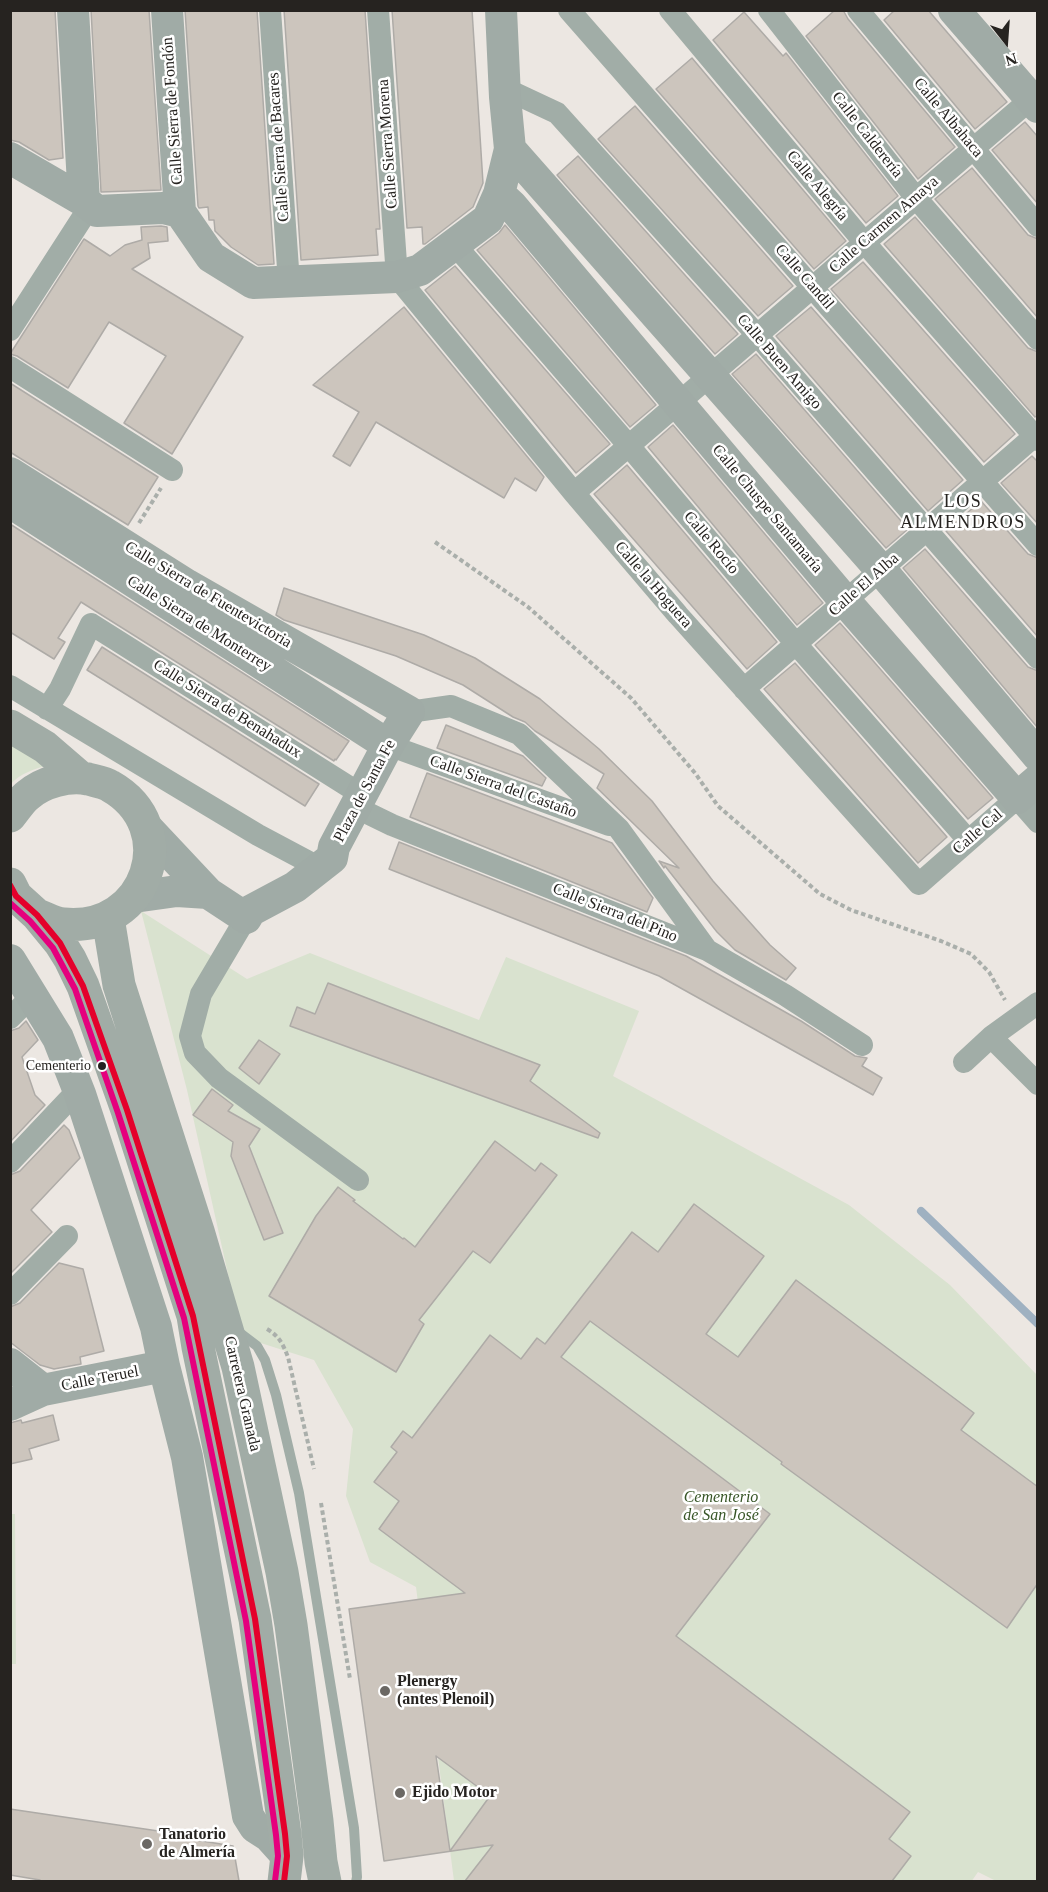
<!DOCTYPE html>
<meta charset="utf-8">
<style>
body{margin:0}
#map{position:relative;width:1048px;height:1892px;overflow:hidden;background:#ece7e2;font-family:Georgia,serif}
canvas{display:block}
.frame{position:absolute;inset:0;border:12px solid #262320;pointer-events:none}
.north{position:absolute;left:976px;top:12px;width:60px;height:60px;-webkit-text-stroke:4px #fff;paint-order:stroke;rotate:163deg;font-size:16px;font-weight:700;line-height:24px;text-align:center;color:#262320}
.north::after{content:'';display:block;margin:auto;width:21px;height:27px;background:#262320;clip-path:polygon(50% 0,100% 100%,50% 72%,0 100%)}
</style>
<div id="map">
<canvas width="1048" height="1892"></canvas>
<div class="frame"></div>
<div class="north">N</div>
</div>
<script>
const context = document.querySelector('canvas').getContext('2d');
context.lineJoin = 'round';
function paint(path, color) { context.fillStyle = color; context.fill(path, 'evenodd'); }
function strokePath(path, color, width, dash) { context.strokeStyle = color; context.lineWidth = width; context.lineCap = dash ? 'butt' : 'round'; context.setLineDash(dash || []); context.stroke(path); }
function drawText(font, color, halo, rows, align = 'center') {
  context.font = font + ' Georgia,serif'; context.lineWidth = 5; context.setLineDash([]); context.textBaseline = 'middle'; context.strokeStyle = halo; context.fillStyle = color; for (const [text, x, y, turn = 0] of rows) {
    context.save(); context.translate(x, y); context.rotate((+turn || 0) * Math.PI / 180); context.textAlign = isNaN(turn) ? turn : align; if (halo) context.strokeText(text, 0, 0); context.fillText(text, 0, 0); context.restore();
  }
}
paint(new Path2D(`
 M11,740L49,765C35,769 20,773 11,784Z
 M141,911L247,979L310,953L479,1020L506,957L639,1011L613,1076L849,1205L950,1285L1037,1375V1881H996L978,1872L971,1882L454,1881L416,1587L370,1562L346,1496L353,1429L314,1360L242,1337L187,1090Z
 M11,1514H15L16,1664H10Z`), '#d9e2cf');
strokePath(new Path2D(`
 M921,1211L1038,1324`), '#9fb1c1', 8);
const building = new Path2D(`
 M10,10H55L63,158L49,160L19,142L10,140Z
 M91,10H149L161,190L101,192Z
 M185,10H257L274,264L258,265L231,247L215,231L214,220H209L208,207L199,208L198,206Z
 M284,10H365L380,229H376L378,255L301,260Z
 M392,10H472L483,183L473,207L425,244H423L422,227L407,228Z
 M835,10H843L848,19L955,147L918,179L806,36Z
 M895,10H928L1007,102L975,129L884,20Z
 M744,12L783,56L786,53L898,196L866,223L713,40Z
 M692,58L846,241L814,269L656,89Z
 M635,106L793,286L758,316L598,139Z
 M1025,122L1038,137V204L992,150Z
 M578,156L738,334L715,354L557,175Z
 M972,168L1028,235L1038,239V318L935,199Z
 M915,217L1028,348L1038,352V415L1035,417L884,244Z
 M505,225L656,405L630,427L477,250L499,233Z
 M161,226L167,227L168,241L148,243L150,258L132,269L243,337L172,454L124,423L166,356L109,322L68,388L17,356L10,354L84,239L110,256L125,245L142,240L141,227Z
 M863,262L1015,434L984,462L831,289Z
 M455,266L610,444L576,473L425,290Z
 M404,307L544,477L536,491L515,478L504,498L376,422L350,466L333,456L359,412L313,385Z
 M811,307L963,480L928,511L776,336Z
 M756,354L908,529L886,548L732,374Z
 M10,383L158,477L128,525L10,452Z
 M673,425L823,603L797,625L648,447Z
 M1032,456L1038,462V524L1001,483Z
 M627,465L777,642L747,669L594,494Z
 M981,501L1028,554L1038,558V637L946,531Z
 M10,524L349,741L336,760L335,759L334,761L81,602L58,638L65,642L54,659L10,632Z
 M925,549L1028,667L1038,671V728L903,568Z
 M284,588L424,635L475,658L540,699L599,749L652,801L713,881L770,945L796,968L786,980L735,950L717,932L665,866L664,868L659,861L679,868L597,788L604,774L535,731L525,722L513,717L463,685L396,656L284,620L276,615Z
 M840,623L993,798L968,819L815,645Z
 M102,647L319,784L305,806L87,670Z
 M795,663L947,837L918,863L764,689Z
 M446,725L523,756L546,778L542,786L437,748Z
 M427,773L612,843L653,898L647,912L410,817Z
 M399,842L686,956L801,1021L855,1056L867,1058L862,1066L882,1078L873,1095L659,976L389,869Z
 M328,983L540,1065L530,1081L600,1133L598,1138L290,1026L297,1007L315,1014Z
 M26,1021L38,1040L22,1057L35,1095L45,1105L10,1142V1031L19,1028Z
 M259,1040L280,1054L259,1084L239,1068Z
 M212,1089L233,1105L228,1111L260,1129L249,1146L283,1233L264,1240L231,1156L233,1142L193,1115Z
 M64,1125L69,1130L80,1158L31,1210L52,1232L10,1274V1175L20,1171Z
 M495,1141L535,1171L541,1163L557,1175L490,1263L473,1251L419,1320L424,1324L396,1372L269,1296L316,1216L338,1187L355,1200L353,1201L403,1239L404,1238L415,1247Z
 M694,1204L764,1256L706,1334L738,1357L796,1280L974,1413L961,1430L1038,1487V1583L1007,1628L869,1528L781,1464L782,1462L590,1321L561,1357L770,1514L676,1636L910,1812L889,1839L911,1856L892,1881H465L493,1845L384,1861L349,1609L465,1593L379,1529L399,1501L374,1482L397,1452L391,1447L403,1431L412,1438L490,1335L521,1359L537,1338L545,1344L632,1232L658,1252ZM436,1756L490,1796L450,1851Z
 M59,1263L83,1269L104,1351L80,1357L81,1364L54,1369L40,1365L10,1342V1307L20,1303Z
 M53,1415L59,1440L29,1449L32,1459L10,1464V1423L21,1420L22,1423Z
 M10,1809L165,1832V1835L233,1846L239,1881H40V1880L10,1875Z`);
paint(building, '#ccc5bd');
strokePath(building, '#aeaba7', 1.5);
strokePath(new Path2D(`
 M139,523L161,488
 M435,542L528,607L631,698L695,773L718,806L820,894L851,910L941,941L971,954L989,972L1005,1000
 M267,1329C279,1336 283,1344 288,1357L314,1469
 M321,1503L350,1679`), '#aaafab', 4, [4.5, 3]);
strokePath(new Path2D(`
 M236,1330L257,1346L265,1360L276,1395L299,1493L354,1828L357,1877L356,1882`), '#a1ada7', 10);
strokePath(new Path2D(`
 M270,10L289,283
 M378,10L397,277L574,493L678,615L919,884L1017,798L1038,822
 M569,10L1038,545
 M670,10L864,242L1038,440
 M769,10L916,198L1038,339
 M858,10L1038,226
 M505,97L510,91L557,113L757,335L1038,658
 M455,245L629,446L796,644L968,840
 M10,330L90,206
 M10,367L172,470
 M574,493L1031,99
 M10,686L258,835L320,868
 M744,689L1038,433
 M47,709L60,689L91,624L362,795
 M409,712L451,706L519,734L619,829L707,950
 M388,745L609,825
 M355,807L392,825L707,950L785,995L862,1045
 M246,918L201,994L190,1036L195,1053L219,1078L358,1180
 M10,1018L33,995
 M991,1037L1038,1084
 M964,1062L991,1037L1038,1003
 M10,1162L78,1090
 M10,1294L67,1236`), '#a1ada7', 22);
strokePath(new Path2D(`
 M73,10L84,201
 M167,10L180,212
 M954,10L1038,107
 M510,149L881,570L1038,756
 M10,158L84,201L97,211L163,208L180,212L211,257L253,283L397,277L420,270L488,219L499,194L510,149L505,97L501,10
 M499,194L512,206L845,601L1017,798L1038,780
 M10,473L187,585L409,712L388,745L334,847L332,858L295,887L250,911L246,918L208,893
 M10,502L388,745
 M134,897L177,891L208,893L146,827
 M10,960L58,1038L80,1094L156,1327L164,1366L187,1457L248,1816L255,1827L269,1836L287,1856
 M10,1364L43,1390
 M10,1405L43,1390L164,1366`), '#a0aba6', 32);
strokePath(new Path2D(`
 M10,726L45,747L81,778
 M10,816C16,809 21,800 28,795C43,782 69,775 88,779C95,781 104,782 110,786C183,827 148,933 63,924C54,923 46,918 37,915
 M10,884L16,896L37,915L60,943L70,959L83,986L127,1110L193,1316L198,1347L255,1619L285,1834L287,1856L284,1882
 M108,918L119,985L198,1231L238,1367L282,1572L291,1625L317,1821L321,1862L325,1882`), '#a1aca6', 33);
strokePath(new Path2D(`
 M10,885L16,896L37,915L60,943L83,986L127,1110L193,1316L255,1619L285,1834L287,1856L284,1882`), '#e4002b', 6);
strokePath(new Path2D(`
 M10,903L30,921L53,948L75,989L118,1113L184,1318L246,1621L276,1835L278,1856L275,1881`), '#e5007d', 6);
for (const [x, y, r, color] of [
 [102,1066,5,"#262320"],
 [385,1691,6,"#6b6864"],
 [400,1793,6,"#6b6864"],
 [147,1844,6,"#6b6864"]
]) { const dot = new Path2D(); dot.arc(x, y, r, 0, 2 * Math.PI); context.fillStyle = color; context.fill(dot); strokePath(dot, '#fff', 2); }
drawText('14px', '#262320', '#fff', [
 ["Cementerio",91,1066]
], 'right');
drawText('16px', '#262320', '#fff', [
 ["Calle Sierra de Fondón",173,111,-94],
 ["Calle Albahaca",948,118,50],
 ["Calle Calderería",867,135,52],
 ["Calle Sierra Morena",388,144,-94],
 ["Calle Sierra de Bacares",279,147,-94],
 ["Calle Alegría",817,186,50],
 ["Calle Carmen Amaya",884,225,-41],
 ["Calle Candil",804,277,49],
 ["Calle Buen Amigo",779,362,49],
 ["Calle Chuspe Santamaría",767,509,50],
 ["Calle Rocío",711,543,50],
 ["Calle la Hoguera",653,585,49],
 ["Calle El Alba",864,585,-41],
 ["Calle Sierra de Fuentevictoria",208,595,31],
 ["Calle Sierra de Monterrey",199,624,32],
 ["Calle Sierra de Benahadux",227,709,32],
 ["Calle Sierra del Castaño",503,787,20],
 ["Plaza de Santa Fe",365,791,-62],
 ["Calle Cal",978,832,-41],
 ["Calle Sierra del Pino",615,913,22],
 ["Calle Teruel",100,1379,-11],
 ["Carretera Granada",242,1394,77]
]);
drawText('italic 16px', '#375526', '#fff', [
 ["Cementerio",721,1498],
 ["de San José",721,1516]
]);
drawText('bold 16px', '#262320', '#fff', [
 ["Plenergy",397,1682],
 ["(antes Plenoil)",397,1700],
 ["Ejido Motor",412,1793],
 ["Tanatorio",159,1835],
 ["de Almería",159,1853]
], 'left');
context.letterSpacing = '1.5px';
drawText('18px', '#262320', '#fff', [
 ["LOS",963,502],
 ["ALMENDROS",963,523]
]);
context.letterSpacing = '0px';
</script>
